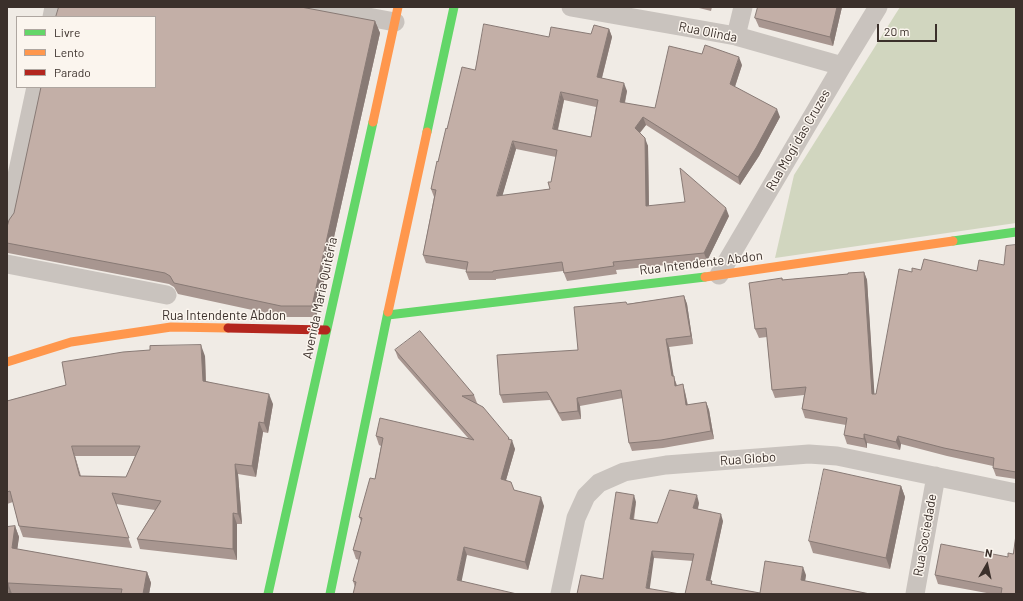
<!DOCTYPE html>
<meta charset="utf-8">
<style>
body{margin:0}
#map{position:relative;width:1023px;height:601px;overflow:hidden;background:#f0ebe5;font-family:Barlow,sans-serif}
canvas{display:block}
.frame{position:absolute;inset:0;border:8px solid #3b302b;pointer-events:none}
.legend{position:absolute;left:16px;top:16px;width:140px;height:72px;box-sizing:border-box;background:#fbf5ee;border:1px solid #aea6a0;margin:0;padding:5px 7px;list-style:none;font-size:12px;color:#3b302b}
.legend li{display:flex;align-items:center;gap:8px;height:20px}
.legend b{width:20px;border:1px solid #aea6a0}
.north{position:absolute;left:967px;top:545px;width:40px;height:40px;-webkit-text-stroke:3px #fbf5ee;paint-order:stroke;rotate:9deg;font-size:11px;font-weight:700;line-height:16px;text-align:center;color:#3b302b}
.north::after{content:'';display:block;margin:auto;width:14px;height:18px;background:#3b302b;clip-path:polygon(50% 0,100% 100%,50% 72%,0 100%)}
.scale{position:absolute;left:877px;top:24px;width:60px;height:18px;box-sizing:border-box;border:2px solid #3b302b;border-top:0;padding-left:5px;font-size:12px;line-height:14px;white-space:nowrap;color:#3b302b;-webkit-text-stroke:3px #fbf5ee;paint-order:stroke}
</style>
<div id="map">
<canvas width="1023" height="601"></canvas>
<div class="frame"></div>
<ul class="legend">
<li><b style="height:5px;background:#63d668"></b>Livre</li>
<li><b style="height:5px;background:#ff974d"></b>Lento</li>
<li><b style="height:5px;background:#b3261e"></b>Parado</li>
</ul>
<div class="north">N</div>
<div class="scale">20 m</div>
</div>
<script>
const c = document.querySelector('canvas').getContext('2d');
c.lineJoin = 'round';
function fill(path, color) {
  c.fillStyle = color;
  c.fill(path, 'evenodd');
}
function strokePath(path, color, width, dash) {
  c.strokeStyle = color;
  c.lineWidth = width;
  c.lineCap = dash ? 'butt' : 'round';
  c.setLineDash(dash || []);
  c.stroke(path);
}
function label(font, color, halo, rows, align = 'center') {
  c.font = font + ' Barlow,sans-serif';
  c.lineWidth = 3;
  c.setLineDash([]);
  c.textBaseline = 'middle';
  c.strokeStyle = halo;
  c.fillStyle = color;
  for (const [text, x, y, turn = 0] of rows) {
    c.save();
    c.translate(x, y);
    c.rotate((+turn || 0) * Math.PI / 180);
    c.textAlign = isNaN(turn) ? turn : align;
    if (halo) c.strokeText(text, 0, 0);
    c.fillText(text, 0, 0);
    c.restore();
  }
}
const green = new Path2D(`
 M900,7H1016V223L775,258L794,175Z`);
const street = new Path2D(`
 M314,7L395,22
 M571,7L736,36L842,66
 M52,17L54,7
 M736,36L743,7
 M7,222L36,87
 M7,264L167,295
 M719,275L842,66L878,7
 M560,594L576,518L586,496L599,483L624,472L666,465L809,454L837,456L1016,493
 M915,594L936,476`);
const fast = new Path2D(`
 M427,132L454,7
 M953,241L1016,232
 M388,315L705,277
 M268,594L373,122
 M330,594L388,312`);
const slow = new Path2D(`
 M373,122L398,7
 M705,277L953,241
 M388,312L427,132
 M7,362L71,342L171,327L228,328`);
const jam = new Path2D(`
 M228,328L326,330`);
const wall = new Path2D(`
 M695,7H712L711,11Z
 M758,7H842L833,46L759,27L755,18Z
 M375,21L380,33L316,317H285L178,294L174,287L169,284L8,253L7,252V227Z
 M609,29L612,37L602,78L627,91L625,103L655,108L742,65L735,87L780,117L759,156L740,185L646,125L640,133L648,146L649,206L729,216L707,261L616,270L617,274L567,281L563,271L496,279V280H469L466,272L467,270L426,263L423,255L434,197L431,189L447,129L475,70L549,37L591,34ZM564,100L596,107L591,137L558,130ZM516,149L556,157L550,189L502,196Z
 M1016,245V479L996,476L993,468V466L947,456L901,444L900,450L867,443V448L847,444L844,435L846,425L805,418L802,409L804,395L775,398L772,390L767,337L759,338L755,329L782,278L783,280L848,274L864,272L867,280L874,394H876L912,272L921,270L977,271L1004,265Z
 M684,296L687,304L693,344L669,347L673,376L677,385L685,392L688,405L706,402L709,410L714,439L663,448L632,451L629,443L623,398L580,406L581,419L562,421L550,400L503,403L500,395L578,350L627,304Z
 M395,350L474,395L477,403L510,440L515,449L506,480L514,490L544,506L528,570L467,555L355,587L353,581L359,560L356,559L353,550L361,521L359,517L375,479L381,446L379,445L376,436L468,438L398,358Z
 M205,356L206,381L273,404L268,433L263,432L256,477L238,474L242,524H237V560L140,549L137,539L155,510L116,504L132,548L23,537L19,526L13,502L7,504V401L66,385ZM75,456H135L126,477L81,476Z
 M901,486L905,497L890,569L813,553L809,541Z
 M636,502L634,520L657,523L699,503L698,509L723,521L710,580L713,585L760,593L806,575L805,581L870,594H685L693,561L654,558L603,579Z
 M15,526L19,537L17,549L147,572L151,583L149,594H7V527Z
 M1008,557L1016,594H992L938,584L935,575Z`);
const shadedWall = new Path2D(`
 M837,7H842L833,46L830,37Z
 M375,21L380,33L316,317L312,306Z
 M609,29L612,37L600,85L597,77Z
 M739,57L742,65L733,92L730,84Z
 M624,83L627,91L623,110L620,102Z
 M561,92L564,100L556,137L553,129Z
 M777,109L780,117L759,156L740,185L738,177Z
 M643,117L646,125L637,136L635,128Z
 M645,138L648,146L649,214L646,206Z
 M513,141L516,149L500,204L497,196Z
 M726,208L729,216L707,261L704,253Z
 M864,272L867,280L875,402L872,394Z
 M684,296L687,304L693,344L691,336Z
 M666,339L669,347L675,384L672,376Z
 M201,345L205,356L206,391L203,381Z
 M674,376L676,384L678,394L675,386Z
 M683,384L685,392L689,413L686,405Z
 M269,394L273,404L268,433L264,423Z
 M577,398L580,406L581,419L578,411Z
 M706,402L709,410L714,439L711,431Z
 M259,422L263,432L256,477L252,466Z
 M864,434L867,443V448L864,439Z
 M898,436L901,444L900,450L896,442Z
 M509,438L511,443L512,440L515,449L504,487L501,479Z
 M72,446L75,456L83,486L80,476Z
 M235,464L238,474L242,524L238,514Z
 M901,486L905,497L890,569L886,558Z
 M634,495L636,502L632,526L630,519Z
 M697,495L699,503L696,515L693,508Z
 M541,497L544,506L528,570L525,562Z
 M233,513L237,524V560L233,549Z
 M721,514L723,521L709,587L706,580Z
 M15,526L19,537L16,559L12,548Z
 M464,547L467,555L460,589L457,580Z
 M652,551L654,558L649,594L646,588Z
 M803,567L806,575L804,587L801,580Z
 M147,572L151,583L149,594H143Z
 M8,583L12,594H10L9,592Z`);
const building = new Path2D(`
 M59,7H301L375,21L312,306H281L174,283L170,276L165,273L7,243V227L9,220L14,213L41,87H155V17H56Z
 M758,7H837L830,37L755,18Z
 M484,24L549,37L551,27L591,34L594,25L609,29L597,77L624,83L620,102L655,108L669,46L702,54L705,45L739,57L730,84L777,109L756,148L738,177L643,117L635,128L645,138L646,206L685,202L680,168L726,208L704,253L613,262L614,266L564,273L562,262L493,271V272H466L468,262L423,255L436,190L431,189L437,161L438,162L446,128L447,129L462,67L475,70ZM561,92L598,100L591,137L553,129ZM513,141L557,150L551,182H548L550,189L497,196Z
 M1016,245V472L993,468L994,458L944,448L898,436L896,442L864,434V439L844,435L847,418L802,409L806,387L772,390L766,328L755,329L749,283L782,278V280L848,274V273L864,272L872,394H876L899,269L912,272V268L921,270L924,259L977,271L979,260L1004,265L1006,246Z
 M684,296L691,336L666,339L672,376H674L675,386L683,384L686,405L706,402L711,431L661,440L629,443L621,390L577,398L578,411L559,413L547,392L500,395L497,355L578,350L574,307L626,302L627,304Z
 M420,331L474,395L462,396L483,407L509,438L508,439L512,440L501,479L511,482L514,490L541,497L525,562L464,547L457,580L517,594H353L356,582L353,581L361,552L353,550L362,518L359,517L370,478L375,479L383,438L376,436L380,418L474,440L395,350Z
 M201,345L203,381L269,394L264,423L259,422L252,466L235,464L238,514L233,513V549L137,539L161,501L112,493L129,538L19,526L10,491L7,492V401L66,385L62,362L123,352L150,350V346ZM72,446H140L126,477L80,476Z
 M824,469L901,486L886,558L809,541Z
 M670,490L697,495L693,508L721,514L706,580L712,581L711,584L760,593L765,561L803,567L801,580L870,594H685L694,554L652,551L646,588L680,594H577L581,575L603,579L616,492L634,495L630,519L657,523Z
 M15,526L12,548L147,572L143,594H121L122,589L8,583L9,592H7V527Z
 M1016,535V594H1001L1002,588L935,575L941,544L1008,557V553L1013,554Z`);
const streetNames = [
 ["Rua Olinda",708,32,11],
 ["Rua Mogi das Cruzes",798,140,-60],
 ["Rua Intendente Abdon",701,263,-7],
 ["Avenida Maria Quitéria",320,298,-78],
 ["Rua Intendente Abdon",224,316],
 ["Rua Globo",748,459,-4],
 ["Rua Sociedade",925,535,-80]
];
fill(green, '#d1d6bf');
strokePath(street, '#c9c3be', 19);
strokePath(fast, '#63d668', 9);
strokePath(slow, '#ff974d', 9);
strokePath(jam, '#b3261e', 9);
fill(wall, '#a89690');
fill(shadedWall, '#887a75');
fill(building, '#c3afa7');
strokePath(building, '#887a75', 1);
label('13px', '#3b302b', '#fbf5ee', streetNames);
</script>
